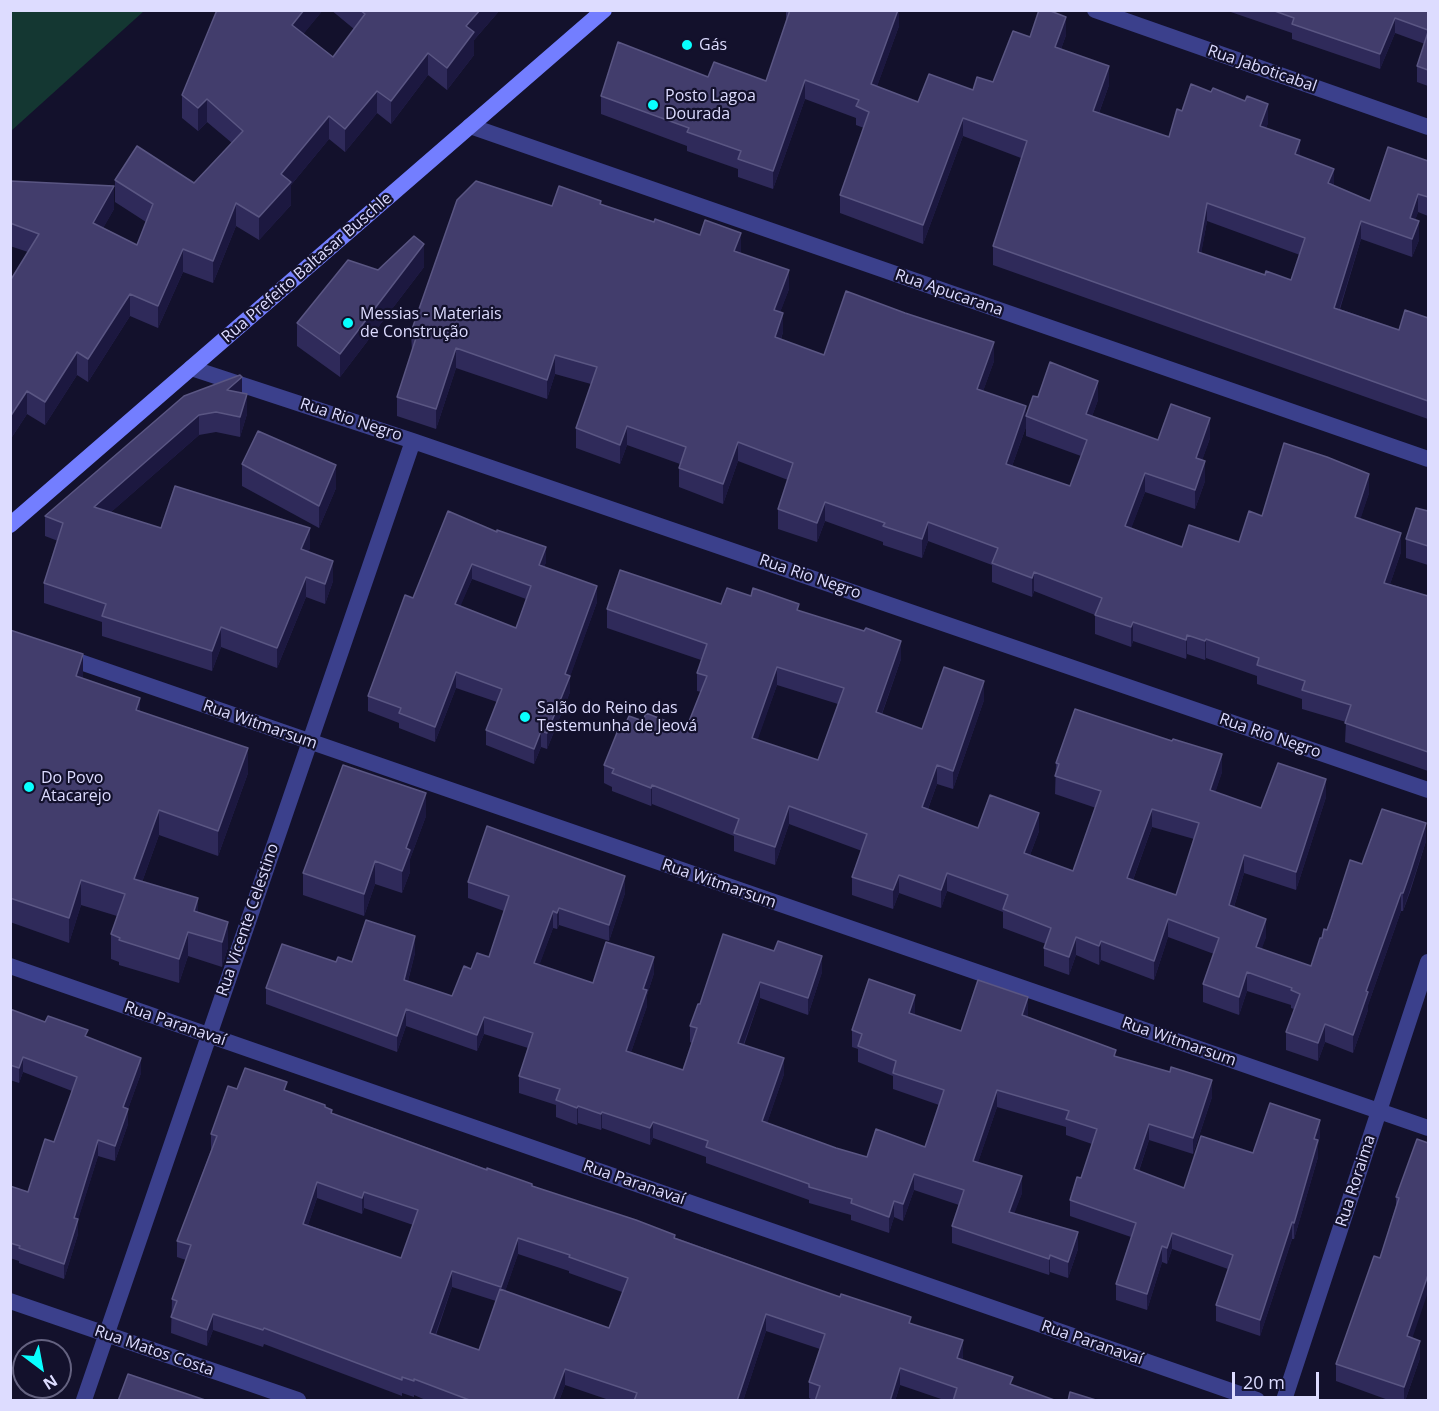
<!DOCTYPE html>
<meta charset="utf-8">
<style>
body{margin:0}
#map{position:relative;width:1439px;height:1411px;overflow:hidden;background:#13112c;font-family:"Open Sans",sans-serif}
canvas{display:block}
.frame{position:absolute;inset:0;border:12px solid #dddcff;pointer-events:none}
.north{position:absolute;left:12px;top:1339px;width:60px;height:60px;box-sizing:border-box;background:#13112c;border:2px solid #646280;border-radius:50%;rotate:148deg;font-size:16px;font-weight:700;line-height:24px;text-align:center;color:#dddcff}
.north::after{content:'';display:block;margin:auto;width:21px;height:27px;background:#08ffff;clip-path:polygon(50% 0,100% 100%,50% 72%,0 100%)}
.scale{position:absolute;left:1232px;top:1372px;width:87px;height:27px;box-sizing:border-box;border:3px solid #dddcff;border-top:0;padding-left:8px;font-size:18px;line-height:21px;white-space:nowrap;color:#dddcff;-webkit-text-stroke:4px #13112c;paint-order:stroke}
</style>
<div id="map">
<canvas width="1439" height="1411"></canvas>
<div class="frame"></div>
<div class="north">N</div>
<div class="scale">20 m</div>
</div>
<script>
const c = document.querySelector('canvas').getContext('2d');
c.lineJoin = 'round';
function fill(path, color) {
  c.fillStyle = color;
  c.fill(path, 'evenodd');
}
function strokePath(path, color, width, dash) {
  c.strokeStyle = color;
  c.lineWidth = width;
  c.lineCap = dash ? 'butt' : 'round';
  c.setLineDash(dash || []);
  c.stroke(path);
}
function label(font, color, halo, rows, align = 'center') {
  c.font = font + ' "Open Sans",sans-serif';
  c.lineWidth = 4.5;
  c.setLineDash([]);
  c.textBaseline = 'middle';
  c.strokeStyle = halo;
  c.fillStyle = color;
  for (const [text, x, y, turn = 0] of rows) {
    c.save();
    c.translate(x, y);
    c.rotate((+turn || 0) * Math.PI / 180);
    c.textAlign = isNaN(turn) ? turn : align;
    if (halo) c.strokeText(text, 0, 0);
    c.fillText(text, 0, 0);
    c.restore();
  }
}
const green = new Path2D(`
 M11,10H144V11L11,131Z`);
const minor = new Path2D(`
 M1095,10L1428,127
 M470,126L1428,459
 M191,368L413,441L1428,790
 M63,656L1428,1128
 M10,966L1257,1400
 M10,1301L298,1400
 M84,1400L413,441
 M1284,1400L1428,962`);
const secondary = new Path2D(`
 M10,525L604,10`);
const wall = new Path2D(`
 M323,10L303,34L333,57L354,29L331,10H500L474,40V55L447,90L428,75L391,124L377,113L345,152L329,139L291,185V205L259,240L236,226L213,283L183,272L158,328L130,316L88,382L77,375L45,425L27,414L10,440V281L28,252L10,246V181L114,209L103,228L137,245L146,222L115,202V180L194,183L232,143L207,122L198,131L182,118V95Z
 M786,10H899V26L877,86L918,102L973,90L993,82L1030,37L1066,35L1061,49L1109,85L1099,113L1169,137L1182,111L1268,123L1266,128L1300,156L1334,186L1370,201L1428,161V216L1418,212L1415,220L1419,240L1412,257L1361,239L1340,309L1399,330L1428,318V419L993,265V246L1021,158L963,136L923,244L840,213V195L864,128L856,125V118L805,99L773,189L738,177V169L687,151V146L601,114V96L708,77L766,81L786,21ZM1207,221L1300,255L1291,280L1265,275L1201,253Z
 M1225,10H1428V86L1417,82V66L1425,44L1395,33L1380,69L1292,39V33Z
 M601,204L740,253L789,289L780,312L783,332L781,339L824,355L994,361L983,391L1026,415L1038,397L1098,400L1092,416L1158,440L1210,438L1202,460L1205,481L1195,509L1145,492L1131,528L1182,547L1239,542L1262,516L1369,493L1360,519L1401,552L1390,584L1428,596V771L1345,742L1346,722L1302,709V699L1257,684V676L1206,658L1205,660L1187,654L1186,659L1133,641L1131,647L1095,634V615L1034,591L1032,597L992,582V565L928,541L922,558L883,545V542L825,521L817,542L778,529V509L788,480L738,461L723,504L679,487V468L680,464L627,445L620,464L576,448V428L591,384L555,374L547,399L456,368L436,429L397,416V397L412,352L411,332L552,206ZM1026,427V436L1081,456L1070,486L1012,466Z
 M424,267L340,377L297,346V323L378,270Z
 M242,393L247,414L240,437L216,432L199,435L111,512L161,528L310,548L308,552L333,581L325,604L306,597L277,668L221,647L212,671L102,636V622L44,603V583L58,541L45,536V516L184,396Z
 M242,464L336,488L319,528L242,486Z
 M448,511L546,562L544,567L597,602L570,676V692L547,749L541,747L534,764L486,745V730L497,702L456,688L435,742L399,728V723L368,711V696L413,598ZM472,579L526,599L516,628L460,606Z
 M1428,511V565L1406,558V539Z
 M751,596L799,611L901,659L882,714L922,729L984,700L953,789L937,784L928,809L978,828L1039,831L1030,855L1073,871L1096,808L1055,794L1056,763L1222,772L1215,792L1261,808L1326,797L1296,890L1244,873L1234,907L1266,937L1261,949L1311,966L1322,938L1362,864L1426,841L1410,892L1403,911H1401L1368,1005V1010L1353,1053L1325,1042L1318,1061L1286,1050V1032L1294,1009L1291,1008V1005L1247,991L1239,1015L1203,1002V984L1214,954L1168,937L1154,980L1101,960L1099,965L1076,955L1069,975L1044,966V948L1046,944L1003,928V912L947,891L941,908L899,893L893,909L852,895V877L862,851L789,824L775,865L734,851V836L652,804L651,806L612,791V787L604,783V765L624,727L643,721L686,729L701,692L697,691V673L701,660L607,628V609L721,604ZM777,685L838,704L818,760L757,740ZM1152,827L1194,839L1176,895L1133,880Z
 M10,630L83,679L248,773L218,856L159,835L142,882L198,912L228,947L222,967L188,956L179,983L119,965V962L111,959V934L117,916L81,905L69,943L10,922Z
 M426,816L410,859V872L402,893L375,884L364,916L303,895V873Z
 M468,882L625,893L609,941L559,925L557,929L553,928L539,965L593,983L654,973L647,995V1006L631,1052L683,1070L692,1043L690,1042V1026L700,1004L723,934L822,972L808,1015L760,998L744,1045L784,1074L767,1123L836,1148L867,1157L925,1147L939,1105L893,1089V1076L858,1062V1049L852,1047V1030L915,1012L914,1015L961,1031L1028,1013L1027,1017L1116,1057L1212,1097L1193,1154L1149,1140L1139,1171L1184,1188L1253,1153L1320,1136L1318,1144V1157L1294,1239H1292L1260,1336L1216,1321V1305L1228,1269L1172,1249L1167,1264L1162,1262L1147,1310L1116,1300V1284L1131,1237L1070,1216V1200L1081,1178L1092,1144L1066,1135V1127L997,1107L978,1162L1022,1193L1014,1213L1078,1249L1068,1278L1050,1272L1049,1275L952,1243V1226L959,1205L914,1190L903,1221L894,1217L889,1233L851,1220V1215L809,1203V1200L706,1163V1157L653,1138L650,1145L602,1128L601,1130L578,1123L577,1125L556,1117V1105L519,1093V1076L528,1048L484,1034L477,1051L406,1026L397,1052L266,1004V988L336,962H352L415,953L408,981L452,996L471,969L489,957L504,911L468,898Z
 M10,1009L88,1037L141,1073L128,1109V1124L115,1161L98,1156L78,1219V1234L64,1279L19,1263V1261L10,1258V1186L28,1192L54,1142L72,1091L23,1072L19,1083L10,1080Z
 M237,1089L287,1091L325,1107L332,1113L911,1323L963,1356L962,1360L1013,1385L1057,1401H947L900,1385L895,1401H815L809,1398V1382L820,1349L766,1331L743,1401H612L565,1385L559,1401H428L414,1395V1397L402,1393V1396L264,1344L263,1347L213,1330L207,1346L171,1333L172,1299L186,1260L177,1257V1241L211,1150V1134ZM317,1198L362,1214L364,1208L413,1225L401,1258L308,1225ZM518,1254L569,1271V1273L622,1292L609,1328L505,1291ZM452,1287L496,1301L479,1350L436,1335Z
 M1417,1139L1412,1338L1420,1358L1405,1401H1391L1336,1381V1364L1380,1258L1396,1206V1197Z`);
const shadedWall = new Path2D(`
 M304,10H323L292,48V25Z
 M480,10H500L474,40V55L447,90V68L466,26Z
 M898,10H899V26L871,103V84Z
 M1066,17V35L1055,66V47Z
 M1395,18V33L1380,69V54Z
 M428,53V75L391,124V101Z
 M1109,66V85L1093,129V111Z
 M805,80V99L773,189V171Z
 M377,91V113L345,152V129Z
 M207,99V122L198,131V108Z
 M1268,104V123L1260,145V126Z
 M329,116V139L291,185V205L259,240V217L281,174Z
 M963,118V136L923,244V225Z
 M1300,140V159L1295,154Z
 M1334,169V188L1328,183Z
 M114,186V209L93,246V223Z
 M1418,194V212L1410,236V218Z
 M236,203V226L213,283V261Z
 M1207,203V221L1198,271V252Z
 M1361,221V239L1334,326V308Z
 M1419,221V240L1412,257V239Z
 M741,233V252L734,270V251Z
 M424,244V267L340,377V354Z
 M183,249V272L158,328V306Z
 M789,270V289L774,329V310Z
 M130,294V316L88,382V359Z
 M783,313V332L775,356V337Z
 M994,342V361L977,408V389Z
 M456,348V368L436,429V409Z
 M77,352V375L45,425V402Z
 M555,355V374L547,399V380Z
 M242,377V397L227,390Z
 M1098,381V400L1086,433V414Z
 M27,391V414L10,440V417Z
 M247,394V414L240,437V417Z
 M1026,406V427L1006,483V464Z
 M199,415V435L94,527V507Z
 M1210,418V438L1196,478V458Z
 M627,426V445L620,464V445Z
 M738,442V461L723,504V484Z
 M1205,461V481L1195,509V490Z
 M336,465V488L319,528V506Z
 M1145,473V492L1125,545V526Z
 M1369,474V493L1355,536V517Z
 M825,502V521L817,542V523Z
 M928,522V541L922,558V539Z
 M310,528V548L301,569V549Z
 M1401,533V552L1384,602V583Z
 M546,547V562L539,580V565Z
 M333,561V581L325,604V584Z
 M472,564V579L455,619V604Z
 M1034,572V591L1032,597V578Z
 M306,577V597L277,668V648Z
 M597,586V602L570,677V692L547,749V733L565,674Z
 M1133,622V641L1131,647V627Z
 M221,627V647L212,671V651Z
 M1187,635V654L1186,659V640Z
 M1206,639V658L1205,660V641Z
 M901,641V659L876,730V712Z
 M83,654V679L76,676Z
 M777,667V685L752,756V738Z
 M456,672V688L435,742V727Z
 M984,681V700L953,789V771Z
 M140,698V723L136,710Z
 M541,731V747L534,764V749Z
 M248,748V773L218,856V831Z
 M1222,754V772L1210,809V790Z
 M937,765V784L922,825V807Z
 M1326,779V797L1296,890V872Z
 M652,785V804L651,806V788Z
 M426,793V816L410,859V872L402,893V871L406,848Z
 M789,806V824L775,865V847Z
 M1152,809V827L1127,896V878Z
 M159,810V835L134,904V879Z
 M1039,813V831L1024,871V853Z
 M1426,823V841L1403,911V893Z
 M1244,855V873L1229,923V905Z
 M375,861V884L364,916V894Z
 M947,873V891L941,908V890Z
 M899,875V893L893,909V890Z
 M625,876V893L609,941V925Z
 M81,880V905L69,943V918Z
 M1401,893V911L1368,1005V1010L1353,1053V1035L1366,991Z
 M198,898V923L194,935V911Z
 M559,908V925L557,929V913Z
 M553,911V928L534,980V963Z
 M1168,919V937L1154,980V961Z
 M1266,919V937L1256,966V947Z
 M228,922V947L222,967V942Z
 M188,932V956L179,983V959Z
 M415,936V953L404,996V980Z
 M1076,937V955L1069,975V957Z
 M1101,941V960L1099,965V946Z
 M822,956V972L808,1015V998Z
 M654,957V973L647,995V1006L626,1067V1051L643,989Z
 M1247,972V991L1239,1015V997Z
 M760,982V998L738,1059V1043Z
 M915,995V1012L909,1030V1013Z
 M1028,997V1013L1022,1032V1015Z
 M406,1009V1026L397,1052V1036Z
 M484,1017V1034L477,1051V1035Z
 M1325,1024V1042L1318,1061V1043Z
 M23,1057V1072L19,1083V1068Z
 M141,1058V1073L123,1123V1107Z
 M784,1058V1074L762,1138V1121Z
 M1212,1080V1097L1193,1154V1138Z
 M997,1090V1107L973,1177V1161Z
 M578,1106V1123L577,1125V1108Z
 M128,1109V1124L115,1161V1146Z
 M602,1112V1128L601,1130V1114Z
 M1320,1120V1136L1318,1144V1157L1294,1239V1223L1314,1139Z
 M653,1122V1138L650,1145V1128Z
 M1149,1124V1140L1134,1185V1169Z
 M98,1140V1156L74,1233V1218Z
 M914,1174V1190L903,1221V1204Z
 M1022,1176V1193L1009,1228V1212Z
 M317,1182V1198L303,1240V1224Z
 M364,1192V1208L362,1214V1198Z
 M894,1201V1217L889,1233V1217Z
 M78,1219V1234L64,1279V1264Z
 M1292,1222V1239L1260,1336V1320Z
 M1078,1232V1249L1068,1278V1262Z
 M1172,1233V1249L1167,1264V1248Z
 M518,1238V1254L501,1303V1287Z
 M1162,1246V1262L1147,1310V1294Z
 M1050,1255V1272L1049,1275V1259Z
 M452,1271V1287L430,1349V1333Z
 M1428,1275V1292L1407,1354V1336Z
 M213,1314V1330L207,1346V1330Z
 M766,1314V1331L743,1401H737Z
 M963,1340V1356L957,1374V1358Z
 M1420,1341V1358L1405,1401H1404V1387Z
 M900,1368V1385L895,1401H890Z
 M565,1369V1385L559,1401H553Z`);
const building = new Path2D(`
 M217,10H304L292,25L333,57L365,14L360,10H480L466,26L474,32L447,68L428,53L391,101L377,91L345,129L329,116L281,174L291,182L259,217L236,203L213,261L183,249L158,306L130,294L88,359L77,352L45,402L27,391L10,417V281L39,234L10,223V181L114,186L93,223L137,245L153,204L115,180L137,146L194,183L243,131L207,99L198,108L182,95Z
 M790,10H898L871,84L918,102L929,74L973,90L977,77L993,82L1013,31L1030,37L1039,10H1048L1066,17L1055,47L1109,66L1093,111L1169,137L1177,109L1182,111L1191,84L1211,92L1213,88L1245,101L1247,96L1268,104L1260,126L1300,140L1295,154L1334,169L1328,183L1370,201L1388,147L1428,161V197L1418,194L1410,218L1419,221L1412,239L1361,221L1334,308L1399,330L1405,310L1428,318V401L993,246L1027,141L963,118L923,225L840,195L869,112L856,106L859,100L805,80L773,171L738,159L741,151L687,132L689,128L601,96L618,42L708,77L714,62L766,81ZM1207,203L1305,238L1291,280L1266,271L1265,275L1198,252Z
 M1272,10H1428V30L1395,18L1380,54L1292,24L1294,18Z
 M1428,32V70L1417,66Z
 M476,181L552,206L559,186L601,201L600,204L654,222L655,219L700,235L705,220L741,233L734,251L789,270L774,310L783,313L775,337L824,355L846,291L905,313L994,342L977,389L1026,406L1006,464L1070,486L1087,440L1026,416L1033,396L1038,397L1050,362L1098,381L1086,414L1158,440L1171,404L1210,418L1196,458L1205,461L1195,490L1145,473L1125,526L1182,547L1189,525L1239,542L1249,511L1262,516L1284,443L1327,457L1369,474L1355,517L1401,533L1384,583L1428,596V752L1345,723L1351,705L1302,690L1305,681L1257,665L1259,658L1206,639L1205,641L1187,635L1186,640L1133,622L1131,627L1095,615L1102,598L1034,572L1032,578L992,563L998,548L928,522L922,539L883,526L885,523L825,502L817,523L778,509L793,463L738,442L723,484L679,468L686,447L627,426L620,445L576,428L597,367L555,355L547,380L456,348L436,409L397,397L417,335L411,332L457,200Z
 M414,236L424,244L340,354L297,323L348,260L378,270Z
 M240,375L242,377L227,390L247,394L240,417L216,412L199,415L94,507L161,528L175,486L310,528L301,549L333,561L325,584L306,577L277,648L221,627L212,651L102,616L106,604L44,583L63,523L45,516L184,396Z
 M258,431L336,465L319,506L242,464Z
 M1416,508L1428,511V546L1406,539Z
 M448,511L497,532V530L546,547L539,565L597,586L565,674L570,676L547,733L541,731L534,749L486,730L502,689L456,672L435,727L399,713L401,708L368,696L405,595L413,598ZM472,564L531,586L516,628L455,604Z
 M620,570L721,604L727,588L751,596L753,588L799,604L797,610L864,631L866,628L901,641L876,712L922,729L944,667L984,681L953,771L937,765L922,807L978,828L990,795L1039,813L1024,853L1073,871L1101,791L1055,776L1059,764L1056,763L1075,709L1172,741L1173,739L1222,754L1210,790L1261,808L1278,763L1326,779L1296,872L1244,855L1229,905L1266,919L1256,947L1311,966L1320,938H1322L1324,929L1327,930L1331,919L1350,860L1362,864L1382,809L1426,823L1410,873L1403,893H1401L1366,991L1368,992L1353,1035L1325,1024L1318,1043L1286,1032L1300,994L1291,990L1292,988L1247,972L1239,997L1203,984L1219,938L1168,919L1154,961L1101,941L1099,946L1076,937L1069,957L1044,948L1051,928L1003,909L1008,895L947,873L941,890L899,875L893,890L852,877L867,834L789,806L775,847L734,833L739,819L652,785L651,788L612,773L614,769L604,765L620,725L624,727L629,716L643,721L646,713L686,729L707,676L697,673L707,644L607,609ZM777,667L844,688L818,760L752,738ZM1152,809L1199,823L1176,895L1127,878Z
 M10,630L83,654L76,676L140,698L136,710L248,748L218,831L159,810L134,879L198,898L194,911L228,922L222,942L188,932L179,959L119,940L120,938L111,934L125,894L81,880L69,918L10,898Z
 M343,765L426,793L406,848L410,850L402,871L375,861L364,894L303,873Z
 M487,826L625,876L609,925L559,908L557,913L553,911L534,963L593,983L606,942L654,957L643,989L647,990L626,1051L683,1070L697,1028L690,1026L698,1004H700L723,934L774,951L778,941L822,956L808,998L760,982L738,1043L784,1058L762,1121L836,1148L867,1157L876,1129L925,1147L944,1090L893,1073L896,1061L858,1046L862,1034L852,1030L869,979L915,995L909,1013L961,1031L978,980L1028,997L1022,1015L1116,1050L1114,1056L1170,1072L1171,1067L1212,1080L1193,1138L1149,1124L1134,1169L1184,1188L1201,1136L1253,1153L1270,1103L1320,1120L1314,1139L1318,1140L1294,1223L1292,1222L1260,1320L1216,1305L1233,1255L1172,1233L1167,1248L1162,1246L1147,1294L1116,1284L1136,1223L1070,1200L1077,1177L1081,1178L1097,1129L1066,1119L1069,1111L997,1090L973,1161L1022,1176L1009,1212L1078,1232L1068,1262L1050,1255L1049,1259L952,1226L964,1190L914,1174L903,1204L894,1201L889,1217L851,1203L852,1199L809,1187V1184L706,1147L708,1141L653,1122L650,1128L602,1112L601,1114L578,1106L577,1108L556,1100L560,1089L519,1076L533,1033L484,1017L477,1035L406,1009L397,1036L266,988L282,944L336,962L338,957L352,962L366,920L415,936L404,980L452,996L464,966L471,969L477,953L489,957L509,896L468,882Z
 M10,1009L45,1022L48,1016L88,1030L85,1036L141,1058L123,1107L128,1109L115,1146L98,1140L74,1218L78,1219L64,1264L19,1248L20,1246L10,1243V1186L28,1192L45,1139L54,1142L77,1077L23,1057L19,1068L10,1065Z
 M245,1068L287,1082L284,1090L325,1105V1107L332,1110L331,1113L487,1170V1168L532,1184V1186L636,1220L675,1235L674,1238L800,1283L840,1297L841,1294L911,1317L909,1323L963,1340L957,1358L1013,1377L1010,1384L1057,1401H953L957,1388L900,1368L890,1401H815L820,1386L809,1382L825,1334L766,1314L737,1401H634L637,1393L565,1369L553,1401H472L414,1379V1381L402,1377V1380L264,1328L263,1330L213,1314L207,1330L171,1317L177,1301L172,1299L191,1245L177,1241L217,1136L211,1134L228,1086L237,1089ZM317,1182L362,1198L364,1192L418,1210L401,1258L303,1224ZM518,1238L570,1255L569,1257L628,1278L609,1328L500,1289L479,1350L430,1333L452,1271L501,1287Z
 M1417,1139L1428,1143V1275L1407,1336L1420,1341L1404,1387L1336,1364L1374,1256L1380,1258L1399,1198L1396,1197Z
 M128,1374L208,1401H118Z
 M1070,1392L1099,1401H1068Z`);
const markers = [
 [687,45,6,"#08ffff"],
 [653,105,6,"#08ffff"],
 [348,323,6,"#08ffff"],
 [525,717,6,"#08ffff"],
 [29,787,6,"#08ffff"]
];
const poiNames = [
 ["Gás",699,45],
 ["Posto Lagoa",665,96],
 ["Dourada",665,114],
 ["Messias - Materiais",360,314],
 ["de Construção",360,332],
 ["Salão do Reino das",537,708],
 ["Testemunha de Jeová",537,726],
 ["Do Povo",41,778],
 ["Atacarejo",41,796]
];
const streetNames = [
 ["Rua Jaboticabal",1262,69,19],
 ["Rua Prefeito Baltasar Buschle",307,268,-41],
 ["Rua Apucarana",949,293,19],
 ["Rua Rio Negro",351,420,18],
 ["Rua Rio Negro",810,577,19],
 ["Rua Witmarsum",260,725,19],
 ["Rua Rio Negro",1270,736,19],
 ["Rua Witmarsum",719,884,19],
 ["Rua Vicente Celestino",248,920,-71],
 ["Rua Paranavaí",175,1024,19],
 ["Rua Witmarsum",1179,1042,19],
 ["Rua Roraima",1356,1181,-72],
 ["Rua Paranavaí",634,1183,19],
 ["Rua Paranavaí",1092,1343,19],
 ["Rua Matos Costa",154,1351,19]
];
fill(green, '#143732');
strokePath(minor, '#3b408c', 16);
strokePath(secondary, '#737eff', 16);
fill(wall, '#2f2a5a');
fill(shadedWall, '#1c1840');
fill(building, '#423d6c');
strokePath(building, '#5a5683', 1.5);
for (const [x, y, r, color] of markers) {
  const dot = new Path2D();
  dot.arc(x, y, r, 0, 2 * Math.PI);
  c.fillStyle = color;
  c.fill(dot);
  strokePath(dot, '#13112c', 2);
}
label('16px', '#dddcff', '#13112c', poiNames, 'left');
label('16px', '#dddcff', '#13112c', streetNames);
</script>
